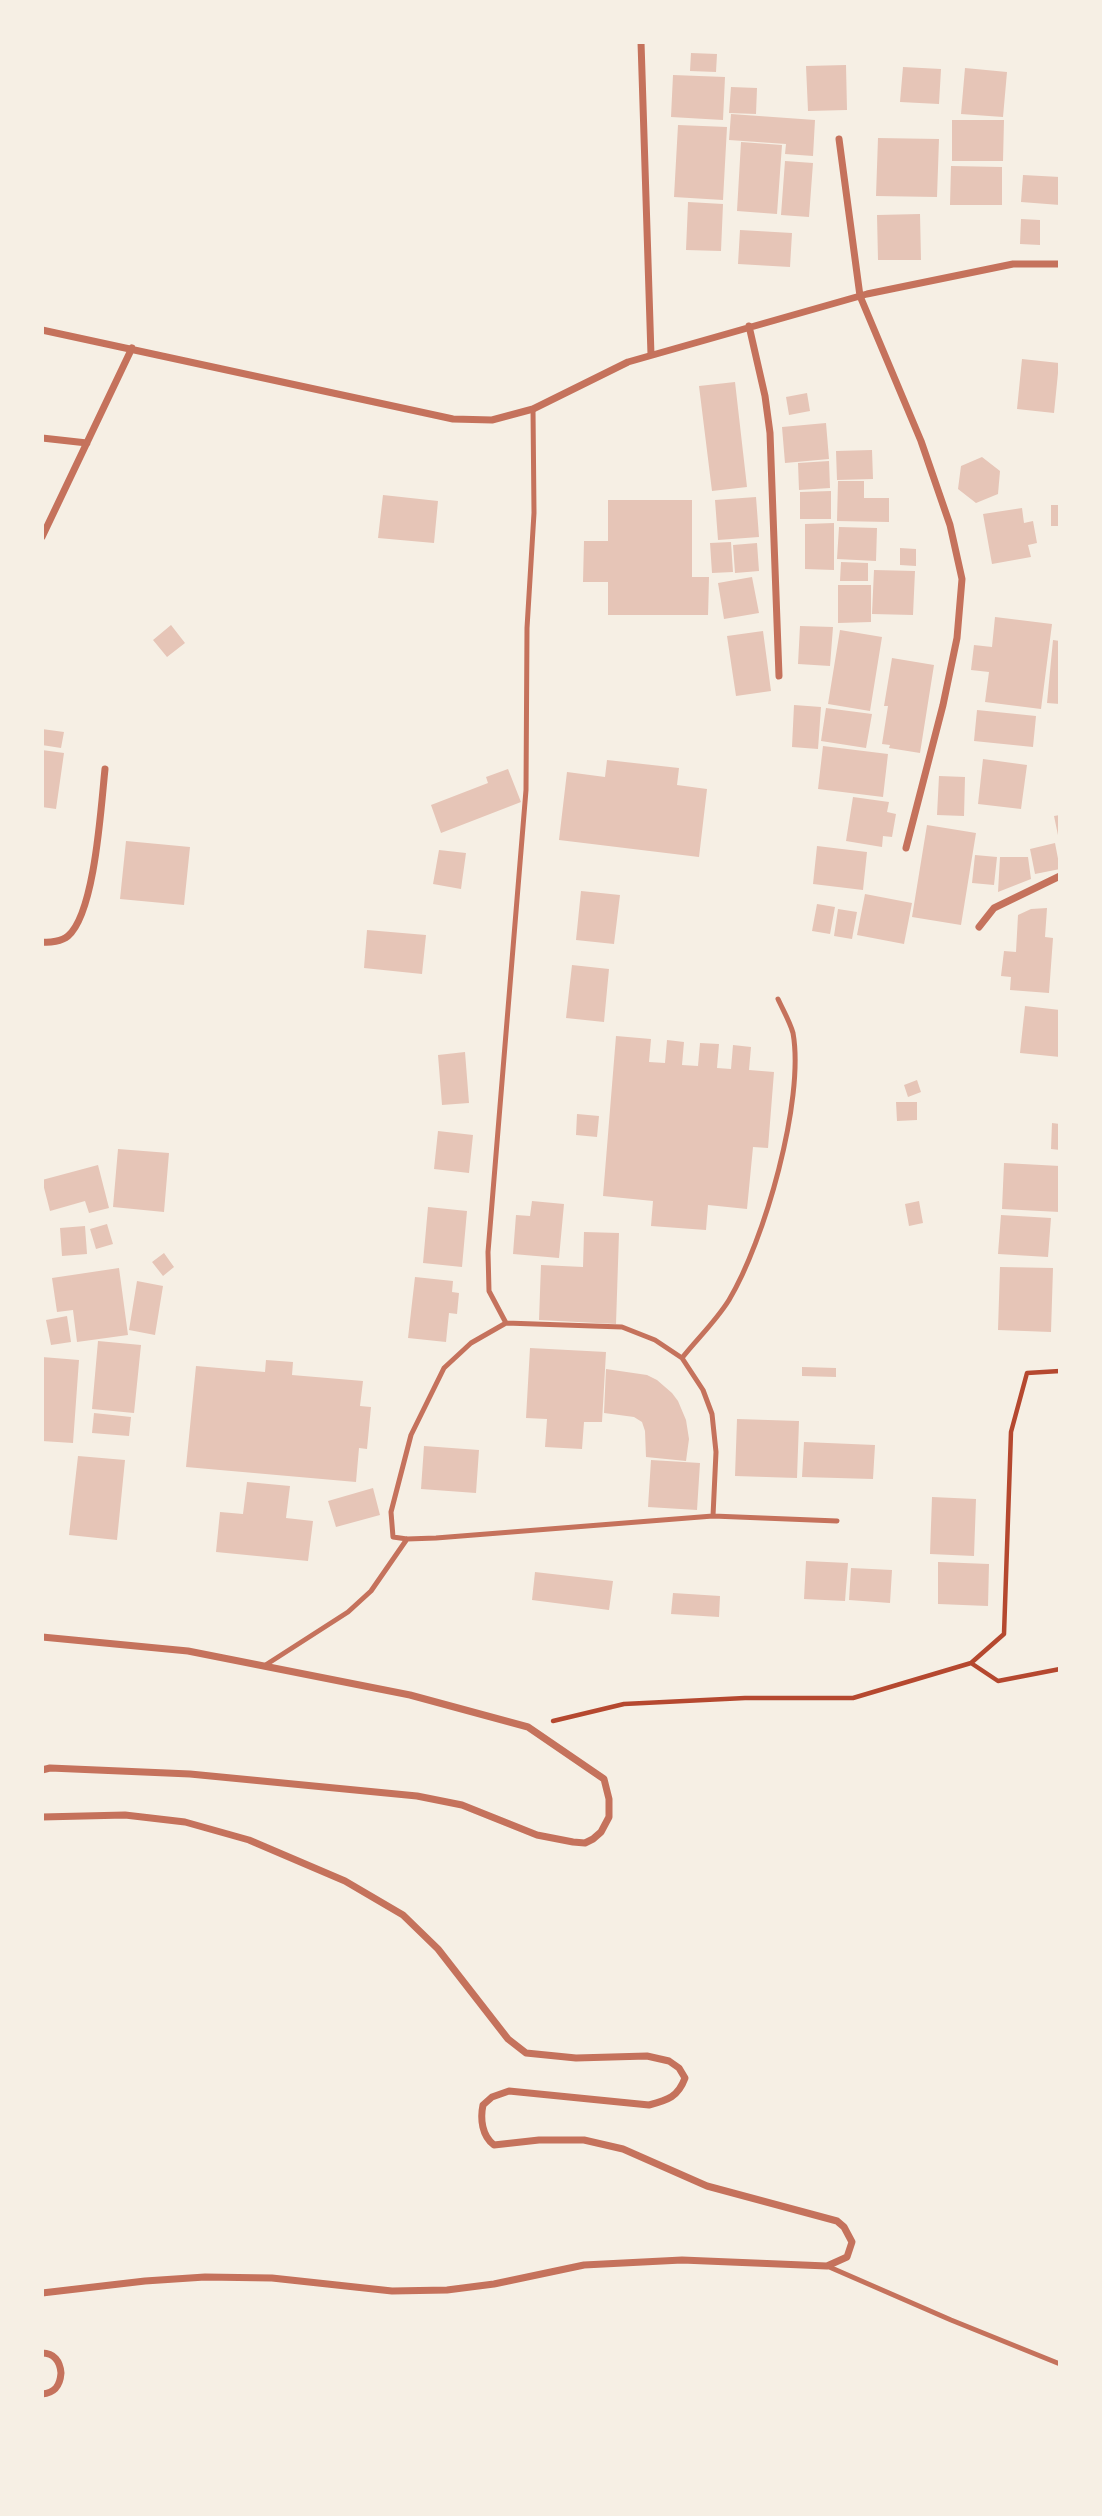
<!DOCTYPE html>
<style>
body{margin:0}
#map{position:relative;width:1102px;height:2516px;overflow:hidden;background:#f6efe4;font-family:Figtree,sans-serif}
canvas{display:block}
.frame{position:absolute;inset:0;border:44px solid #f6efe4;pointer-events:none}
</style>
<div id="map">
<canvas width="1102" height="2516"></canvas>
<div class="frame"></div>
</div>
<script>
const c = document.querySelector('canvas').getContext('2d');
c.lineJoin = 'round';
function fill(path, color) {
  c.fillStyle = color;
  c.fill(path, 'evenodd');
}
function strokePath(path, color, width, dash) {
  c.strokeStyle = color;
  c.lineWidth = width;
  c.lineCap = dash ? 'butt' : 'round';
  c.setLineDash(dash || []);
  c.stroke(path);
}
const building = new Path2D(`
 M691,53L717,54L716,72L690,71Z
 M846,65L847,110L808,111L806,66Z
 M903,67L941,69L939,104L900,102Z
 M965,68L1007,72L1003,117L961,114Z
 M673,75L725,77L723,120L671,117Z
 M731,87L757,88L756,114L729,113Z
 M731,114L815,120L813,156L785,154L786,144L729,140Z
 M952,120H1004L1003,161H952Z
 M678,125L727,127L723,200L674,197Z
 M878,138L939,139L937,197L876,196Z
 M741,142L782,145L777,214L737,211Z
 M785,161L813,163L809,217L781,215Z
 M951,166L1002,167V205H950Z
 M1023,175L1060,177V205L1021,202Z
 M688,202L723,204L721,251L686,250Z
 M920,214L921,260H878L877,215Z
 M1021,219L1040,220V245L1020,244Z
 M740,230L792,233L790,267L738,264Z
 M1022,359L1059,363L1054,413L1017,409Z
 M735,382L747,487L712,491L699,386Z
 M807,393L810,411L789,415L786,397Z
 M826,423L829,459L785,463L782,427Z
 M872,450L873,479L837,480L836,451Z
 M982,457L1000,471L998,494L976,503L958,489L961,466Z
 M829,461L830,488L799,490L798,463Z
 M838,481H864V498H889V522L837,521Z
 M831,491V519H800V492Z
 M383,495L438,501L434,543L378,538Z
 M756,497L759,537L718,540L715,500Z
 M608,500H692V577H709L708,615H608V582H583L584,541H608Z
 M1051,505H1060V526H1051Z
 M1022,508L1024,523L1033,521L1037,543L1028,545L1031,557L992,564L983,514Z
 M834,523V570L805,569V524Z
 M839,527L877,528L876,561L837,559Z
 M731,542L733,572L712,573L710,543Z
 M757,543L759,571L735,573L733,545Z
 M900,548L916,549V566L900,565Z
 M841,562L868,563V581H840Z
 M874,570L915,571L913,615L872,614Z
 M752,577L759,613L724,619L718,583Z
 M838,585H871V622L838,623Z
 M995,617L1052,624L1041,709L985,702L989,672L971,670L974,645L992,647Z
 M171,625L185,643L167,657L153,640Z
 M800,626L833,627L830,666L798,664Z
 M840,630L882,637L870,711L828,704Z
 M763,631L771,691L736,696L727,636Z
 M1053,640L1060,641V704L1047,703Z
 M892,658L934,665L920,753L889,748L890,745L882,744L888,706H884Z
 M794,705L821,707L818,749L792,747Z
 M826,708L872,714L866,748L821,741Z
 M977,710L1036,716L1033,747L974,741Z
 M42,729L64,732L61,748L42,745Z
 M823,746L888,754L883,797L818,789Z
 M42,750L64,753L56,809L42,807Z
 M983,759L1027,765L1021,809L978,804Z
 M607,760L679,768L677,785L707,789L699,857L559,840L567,772L605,777Z
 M508,769L521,802L441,833L431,805L488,783L486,777Z
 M939,776L965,777L964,816L937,815Z
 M853,797L889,802L887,812L896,814L892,837L883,836L882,847L846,841Z
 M1060,815V840H1059L1054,816Z
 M927,825L976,833L961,925L912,917Z
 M126,841L190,847L184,905L120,899Z
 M1055,843L1060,869L1035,874L1030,849Z
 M817,846L867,852L863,890L813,884Z
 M439,850L466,853L461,889L433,884Z
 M975,855L997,857L994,885L972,883Z
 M1000,857H1028L1031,879L998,892Z
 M581,891L620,895L614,944L576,940Z
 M865,894L912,903L904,944L857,935Z
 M817,904L835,907L830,934L812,931Z
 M1047,908L1045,937L1053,938L1049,993L1010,990L1011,977L1001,976L1004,951L1016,952L1018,915L1031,909Z
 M838,909L857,912L852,939L834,936Z
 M367,930L426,935L422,974L364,968Z
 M572,965L609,969L604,1022L566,1018Z
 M1025,1006L1060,1010V1057L1020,1053Z
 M616,1036L651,1039L649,1062L665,1063L667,1040L684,1042L682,1065L698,1066L700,1043L719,1044L717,1068L731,1069L733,1045L751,1047L749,1070L774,1072L768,1148L753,1147L747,1209L708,1205L706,1230L651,1226L653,1201L603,1196Z
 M465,1052L469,1103L442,1105L438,1055Z
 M917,1080L921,1092L908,1097L904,1085Z
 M896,1102H917V1120L897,1121Z
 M577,1114L599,1116L597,1137L576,1135Z
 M1052,1123L1060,1124V1150L1051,1149Z
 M438,1131L473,1135L469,1173L434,1169Z
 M118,1149L169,1153L164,1212L113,1207Z
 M1004,1163L1060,1166V1212L1002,1209Z
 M98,1165L109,1208L89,1213L85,1201L50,1211L42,1180Z
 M532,1201L564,1204L559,1258L513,1254L516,1215L530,1216Z
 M919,1201L923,1223L909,1226L905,1204Z
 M428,1207L467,1211L462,1267L423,1263Z
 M1001,1215L1051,1218L1048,1257L998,1254Z
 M107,1224L113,1244L96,1249L90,1229Z
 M85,1226L87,1254L62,1256L60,1228Z
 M584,1232L619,1233L616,1324L539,1320L541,1265L583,1267Z
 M164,1253L174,1267L163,1276L152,1262Z
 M1000,1267L1053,1268L1051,1332L998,1330Z
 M119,1268L128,1335L77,1342L73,1310L57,1312L52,1278Z
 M415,1277L453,1281L452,1292L459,1293L457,1314L449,1313L446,1342L408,1338Z
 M137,1281L163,1286L155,1335L129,1330Z
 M67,1316L71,1342L51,1345L46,1320Z
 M98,1341L141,1345L134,1413L92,1409Z
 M530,1348L606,1352L602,1422H584L582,1449L545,1447L547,1419L526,1418Z
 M42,1357L79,1360L73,1443L42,1441Z
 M266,1360L293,1362L292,1375L363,1381L360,1406L371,1407L367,1449L359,1448L356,1482L186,1467L196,1366L265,1372Z
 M802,1367L836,1368V1377L802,1376Z
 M606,1369L647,1375L657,1380L672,1393L678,1401L686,1420L689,1439L686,1461L646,1457L645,1431L642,1422L634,1417L604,1413Z
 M94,1413L131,1417L129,1436L92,1433Z
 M737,1419L799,1421L797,1478L735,1476Z
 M804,1442L875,1445L873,1479L802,1477Z
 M424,1446L479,1450L476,1493L421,1489Z
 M78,1456L125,1460L117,1540L69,1535Z
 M651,1460L700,1463L697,1510L648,1507Z
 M247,1482L290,1486L286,1518L313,1521L308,1561L216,1552L220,1512L243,1514Z
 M373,1488L380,1515L336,1527L328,1501Z
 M932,1497L976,1499L974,1556L930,1554Z
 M806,1561L848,1563L845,1601L804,1599Z
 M938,1562L989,1564L988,1606L938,1604Z
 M851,1568L892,1570L890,1603L849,1600Z
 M535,1572L613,1581L609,1610L532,1600Z
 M673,1593L720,1596L719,1617L671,1614Z`);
const path = new Path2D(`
 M971,1663L1004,1634L1011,1432L1027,1373L1060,1371
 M553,1721L624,1704L745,1698H853L971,1663L998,1681L1060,1669`);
const service = new Path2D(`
 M533,409L534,513L527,628L526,790L488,1252L489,1291L506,1323L622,1327L655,1340L682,1358L703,1390L712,1414L716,1452L713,1516
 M506,1323L471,1343L444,1368L411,1435L391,1512L393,1537L407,1539L436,1538L713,1516L837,1521
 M682,1358C697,1339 716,1321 729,1300C764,1242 805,1100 793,1033C790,1022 783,1010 778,999
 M264,1666L348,1612L371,1591L407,1539
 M827,2266L951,2320L1060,2364`);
const minor = new Path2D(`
 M641,42L651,355
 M839,139L860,296L921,441L950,525L962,579L957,638L943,705L906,848
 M749,326L765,396L770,433L779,676
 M42,330L453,419L492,420L533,409L628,362L867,294L1013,264H1060
 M42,438L87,443
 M42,537L132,348
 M979,927L994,908L1060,876
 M42,942C50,943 62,941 68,936C95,913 101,806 105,769
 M42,1637L188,1651L410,1695L528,1727L604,1779L609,1799V1817L601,1832L593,1839L585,1843L573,1842L537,1835L462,1805L417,1796L190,1774L50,1768L42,1770
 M42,1817L125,1815L185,1822L249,1840L345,1881L403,1915L438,1949L508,2039L526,2053L576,2058L647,2056L669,2061L679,2068L685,2078C678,2097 668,2100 649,2105L509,2091L492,2097L483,2105C480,2119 482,2136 494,2145L539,2140H584L623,2149L707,2186L837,2221L844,2227L852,2242L847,2257L827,2266L682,2260L584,2265L494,2284L447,2290L392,2291L272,2278L205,2277L145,2281L42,2293
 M42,2353C54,2353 60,2361 61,2373C60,2386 55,2393 42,2394`);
fill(building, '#e6c5b7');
strokePath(path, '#b5482f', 4.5);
strokePath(service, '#c5725c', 5);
strokePath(minor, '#c5725c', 7);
</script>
